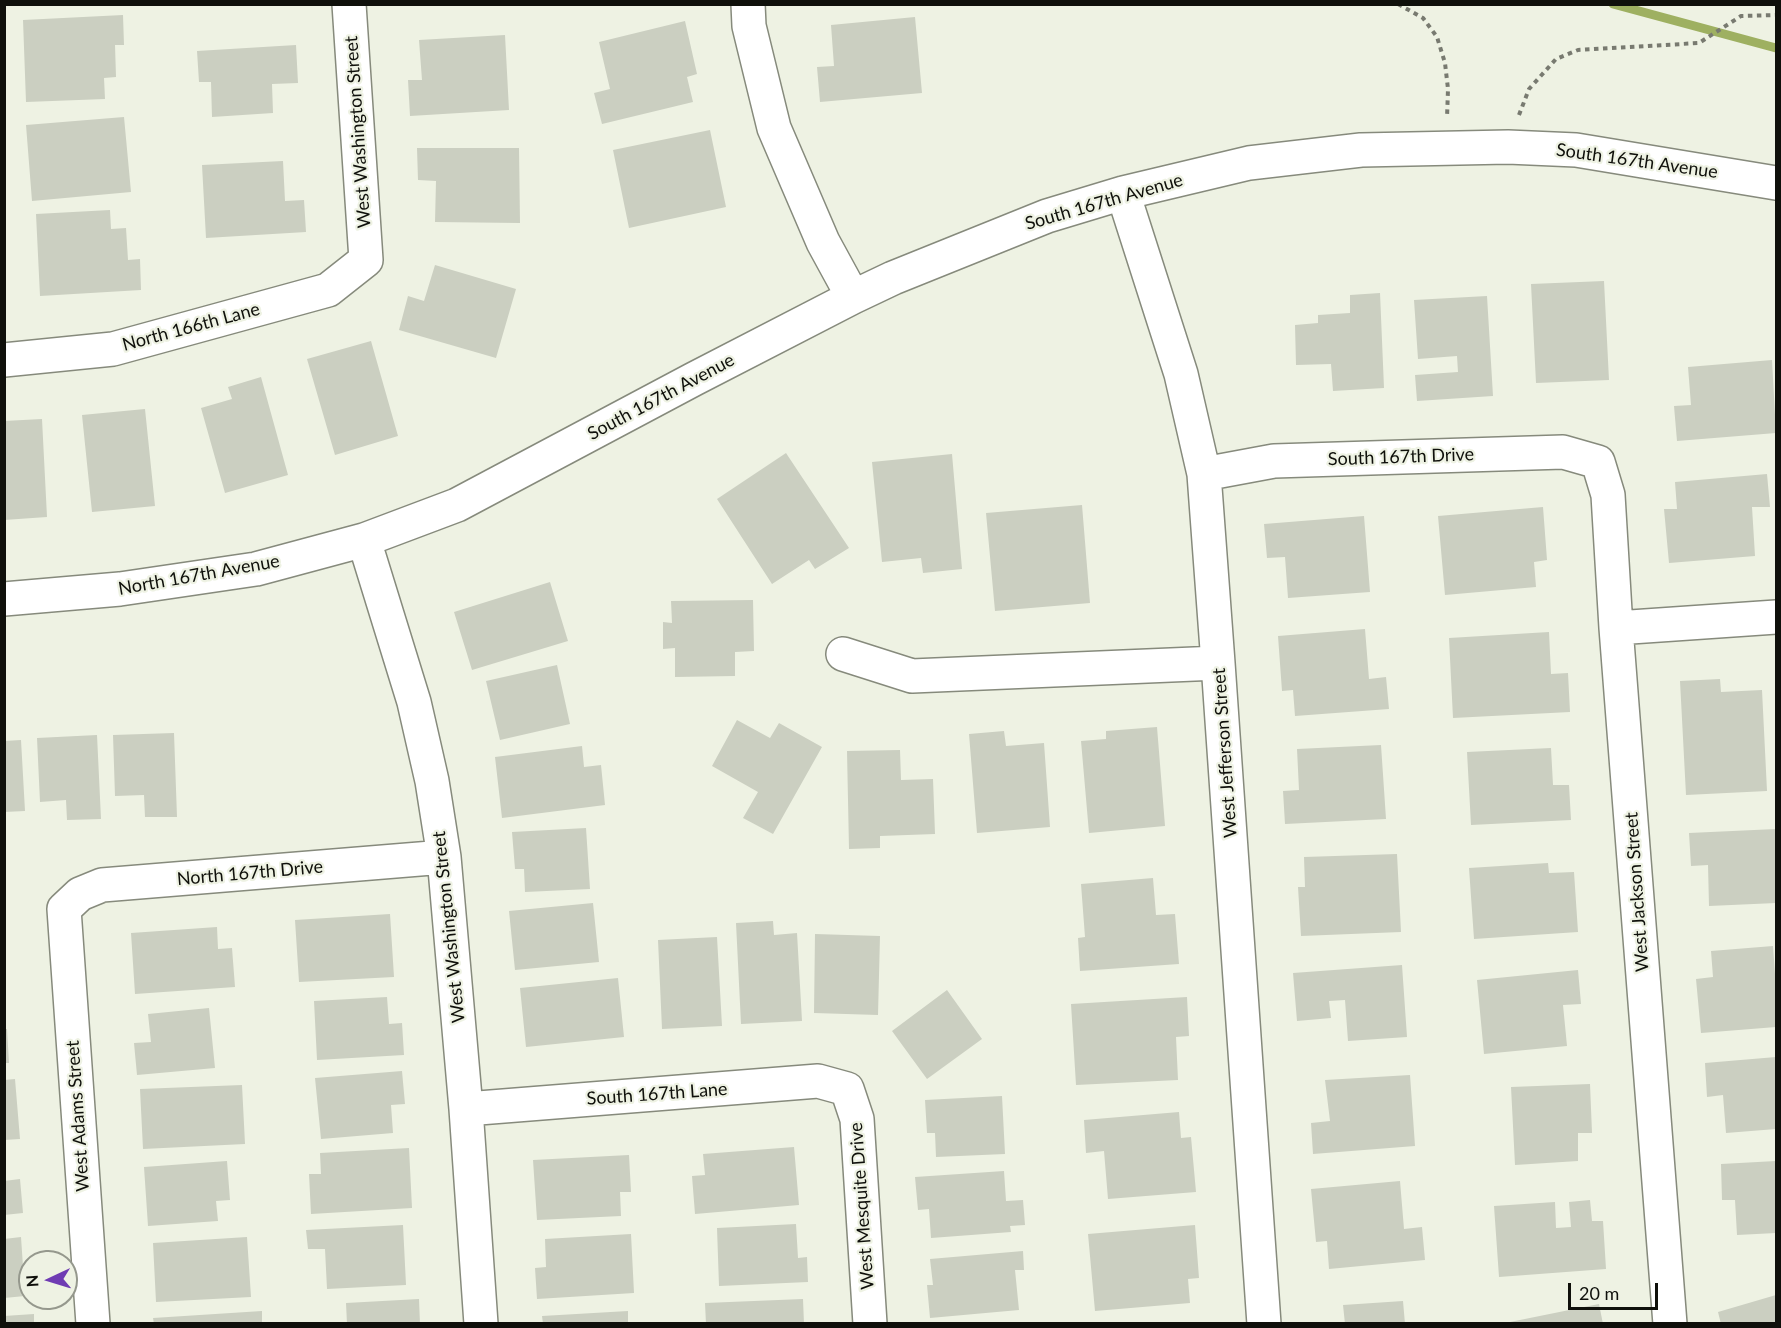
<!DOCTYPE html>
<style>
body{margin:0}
#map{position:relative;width:1781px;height:1328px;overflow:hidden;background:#eef2e3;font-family:Lato,sans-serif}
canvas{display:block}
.frame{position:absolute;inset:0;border:6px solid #0f100b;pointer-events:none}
.north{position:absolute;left:18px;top:1250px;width:60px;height:60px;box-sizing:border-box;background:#eef2e3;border:2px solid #95988d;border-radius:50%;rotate:266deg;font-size:16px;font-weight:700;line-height:24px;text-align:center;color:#0f100b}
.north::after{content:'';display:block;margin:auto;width:21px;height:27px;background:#6f3cb3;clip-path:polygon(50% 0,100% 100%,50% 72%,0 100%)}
.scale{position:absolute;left:1568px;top:1283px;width:90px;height:27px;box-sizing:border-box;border:3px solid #0f100b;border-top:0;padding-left:8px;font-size:18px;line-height:21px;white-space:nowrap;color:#0f100b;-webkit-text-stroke:4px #eef2e3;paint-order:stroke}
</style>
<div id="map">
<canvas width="1781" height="1328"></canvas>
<div class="frame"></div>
<div class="north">N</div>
<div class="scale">20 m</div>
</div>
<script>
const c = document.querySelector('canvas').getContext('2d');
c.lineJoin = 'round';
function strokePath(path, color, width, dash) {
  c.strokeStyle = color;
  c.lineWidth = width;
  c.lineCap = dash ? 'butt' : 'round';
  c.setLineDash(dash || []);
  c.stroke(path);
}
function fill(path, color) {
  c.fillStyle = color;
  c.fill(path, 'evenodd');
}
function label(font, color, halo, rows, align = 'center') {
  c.font = font + ' Lato,sans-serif';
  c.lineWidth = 4.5;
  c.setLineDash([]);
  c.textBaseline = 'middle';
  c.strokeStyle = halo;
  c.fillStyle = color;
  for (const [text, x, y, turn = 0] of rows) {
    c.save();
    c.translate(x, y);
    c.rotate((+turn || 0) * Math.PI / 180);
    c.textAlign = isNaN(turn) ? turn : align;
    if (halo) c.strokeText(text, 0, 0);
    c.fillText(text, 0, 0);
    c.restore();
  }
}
const stream = new Path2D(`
 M1613,4L1776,48`);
const building = new Path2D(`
 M123,15L124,45H115L116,77L104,78L105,99L26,102L23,20Z
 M915,17L922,93L820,102L817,67L834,66L831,25Z
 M685,21L697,74L687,77L693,102L602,124L594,93L610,89L599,42Z
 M505,35L509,110L410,116L408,80H422L419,40Z
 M296,45L298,83L272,84L273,113L212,117L211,82H199L197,51Z
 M124,117L131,192L32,201L26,125Z
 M710,130L726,207L629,228L613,150Z
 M417,148H519L520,223L435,222L436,181L418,180Z
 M283,161L285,201L304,200L306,232L206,238L202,165Z
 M110,210L111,229L126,228L128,260L140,259L141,290L40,296L36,214Z
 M435,265L516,289L496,358L399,330L408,296L424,301Z
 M1604,281L1609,380L1536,383L1531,284Z
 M1380,293L1384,388L1333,391L1331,364L1296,365L1295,325L1318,323V315L1350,313V295Z
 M1487,296L1493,396L1417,401L1415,375L1458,372L1457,356L1418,359L1414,300Z
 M371,341L398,436L335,455L307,359Z
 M1772,360L1776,433L1677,441L1674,406L1691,405L1688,367Z
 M261,377L288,475L225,493L201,408L232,399L228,387Z
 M145,409L155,506L92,512L82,415Z
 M42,419L47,517L4,520V421Z
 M786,453L849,548L815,569L809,560L772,584L717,499Z
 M952,454L962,569L923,573L921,558L882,562L872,462Z
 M1767,474L1770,507H1752L1755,556L1669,563L1664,509H1677L1675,482Z
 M1082,505L1090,603L995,611L986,513Z
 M1543,507L1547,560L1534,562L1536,587L1445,595L1438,516Z
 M1364,516L1370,592L1288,598L1285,557L1267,558L1264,524Z
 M550,582L568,641L472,670L454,612Z
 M753,600L754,651L735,652V676L675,677V648L663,649V622L672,623L671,601Z
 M1365,629L1369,679L1386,677L1389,709L1295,716L1293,690L1282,691L1278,636Z
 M1549,632L1551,674L1568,673L1570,712L1453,718L1449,638Z
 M557,665L570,724L500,740L486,681Z
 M1720,679L1721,692L1762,690L1767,791L1686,795L1680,681Z
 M737,720L770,738L779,723L822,747L773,834L743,818L758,792L712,766Z
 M1157,727L1165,826L1089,833L1081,741L1106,739V731Z
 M1004,731L1006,746L1044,743L1050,827L977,833L969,734Z
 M174,733L177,817H145L144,795L115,796L113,735Z
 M97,735L101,819L67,820L66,800L40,802L37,738Z
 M21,740L25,811L4,812V741Z
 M1381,745L1386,819L1285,824L1283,791L1299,790L1297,749Z
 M582,746L584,767L601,765L605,805L502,818L495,757Z
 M1551,748L1553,785H1569L1571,820L1471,825L1467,752Z
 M900,750L901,780L933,779L935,834L880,836V848L849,849L847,751Z
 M586,828L590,889L525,892L524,869H515L512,832Z
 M1776,829V903L1709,906L1708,865L1691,866L1689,833Z
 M1397,854L1401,932L1301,936L1298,887H1305L1304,857Z
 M1548,863L1549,873L1574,872L1578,932L1474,939L1469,868Z
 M1153,878L1156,915L1175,914L1179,964L1080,971L1078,938L1085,937L1081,884Z
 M593,903L599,962L515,970L509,911Z
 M390,914L394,977L299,982L295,920Z
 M773,921L774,935L797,933L802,1021L741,1024L736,923Z
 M217,927L218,949L232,948L235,987L135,994L131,933Z
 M815,934L880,936L878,1015L814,1013Z
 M717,937L722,1026L662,1029L658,940Z
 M1773,946L1775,974H1776V1027L1701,1033L1696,979L1713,977L1711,951Z
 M1402,965L1407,1037L1348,1041L1345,1000L1329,1001L1331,1018L1297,1021L1293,973Z
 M1578,970L1581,1004L1563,1005L1567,1046L1484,1054L1477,980Z
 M618,978L624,1037L526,1047L520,988Z
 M947,990L982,1039L927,1079L892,1031Z
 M387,997L389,1024L402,1023L404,1055L317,1060L314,1001Z
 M1187,997L1189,1036L1176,1037L1178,1080L1076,1085L1071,1004Z
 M209,1008L215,1068L137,1075L134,1043L151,1042L148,1014Z
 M4,1029H7L9,1063H4Z
 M1776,1057V1129L1726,1133L1723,1095L1707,1097L1705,1063Z
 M402,1071L405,1104L391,1105L393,1133L321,1139L315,1078Z
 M1410,1075L1415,1146L1313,1154L1311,1123L1330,1121L1325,1080Z
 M15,1079L20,1139L4,1140V1080Z
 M1590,1084L1592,1133H1578V1161L1515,1165L1511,1087Z
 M242,1085L245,1144L143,1149L140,1089Z
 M1002,1096L1005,1154L936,1157L935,1133H927L925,1100Z
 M1179,1112L1181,1138L1191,1137L1196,1192L1108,1199L1104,1151L1086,1153L1084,1120Z
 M794,1147L799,1205L695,1214L692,1176L705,1175L703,1154Z
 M409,1148L412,1208L311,1214L309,1174H321L320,1153Z
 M629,1155L631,1192H620L621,1216L537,1220L533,1160Z
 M227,1161L230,1200L216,1201L218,1221L148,1226L144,1167Z
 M1776,1161V1233L1737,1235L1735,1200H1722L1721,1164Z
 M1004,1171L1006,1201L1023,1200L1025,1225L1010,1226L1011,1232L931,1238L929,1209L918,1210L915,1177Z
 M20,1179L23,1213L4,1215V1181Z
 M1400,1181L1404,1229L1422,1227L1425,1260L1329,1269L1327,1241L1316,1242L1311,1189Z
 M1590,1200L1592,1221H1603L1606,1269L1499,1277L1494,1206L1555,1202L1556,1228L1571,1227L1569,1202Z
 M796,1224L798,1258L807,1257L808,1282L719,1286L717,1228Z
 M403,1225L406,1285L327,1289L325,1249H308L306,1230Z
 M1195,1225L1199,1278L1188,1279L1190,1303L1095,1311L1088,1234Z
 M631,1234L634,1293L537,1299L535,1268L546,1267L545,1239Z
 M21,1237L25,1296L4,1298V1239Z
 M247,1237L251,1297L156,1302L153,1243Z
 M1023,1251L1024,1270H1015L1019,1310L930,1318L927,1285H933L930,1259Z
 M1776,1295V1324H1721L1718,1312Z
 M419,1299L420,1324H347L346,1303Z
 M803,1299L804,1324H706L705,1303Z
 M1403,1301L1405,1324H1345L1343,1305Z
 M1599,1304L1603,1324H1510V1322Z
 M262,1311V1324H154L153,1318Z
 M628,1311V1324H543L542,1316Z
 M34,1314V1324H4V1316Z`);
const path = new Path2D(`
 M1398,4L1423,18L1437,37L1445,63L1448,89L1447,118
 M1519,115L1529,89L1556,59L1578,50L1699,43L1741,16L1776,15`);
const minor = new Path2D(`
 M748,4L749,26L774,128L823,242L853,297
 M1123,193L1181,374L1204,474L1218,663L1264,1324
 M4,360L113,349L328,290L366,260L349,4
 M1204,474L1274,461L1563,452L1598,462L1608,495L1616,628L1670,1324
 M364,540L414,702L432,781L444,857L466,1109L481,1324
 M4,599L120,589L256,569L364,540L457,505L694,379L853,297L893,278L1047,216L1123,193L1249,163L1361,150L1508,147L1576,150L1776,183
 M1616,628L1776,617
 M843,654L912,676L1218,663
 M466,1109L818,1081L847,1089L857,1119L870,1324
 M93,1324L64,909L80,894L102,885L444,857`);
const streetNames = [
 ["West Washington Street",358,132,-94],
 ["South 167th Avenue",1637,161,8],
 ["South 167th Avenue",1104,202,-16],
 ["North 166th Lane",191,327,-15],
 ["South 167th Avenue",661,397,-28],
 ["South 167th Drive",1401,457,-2],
 ["North 167th Avenue",199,575,-10],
 ["West Jefferson Street",1225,753,-94],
 ["North 167th Drive",250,873,-5],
 ["West Jackson Street",1637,892,-94],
 ["West Washington Street",449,927,-96],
 ["South 167th Lane",657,1094,-4],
 ["West Adams Street",78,1116,-94],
 ["West Mesquite Drive",862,1206,-94]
];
strokePath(stream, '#9eb061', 9);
fill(building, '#cbcfc1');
strokePath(minor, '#868a7c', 36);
strokePath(path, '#787a70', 4, [4.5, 4.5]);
strokePath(minor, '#fff', 33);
label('18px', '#0f100b', '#eef2e3', streetNames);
</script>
